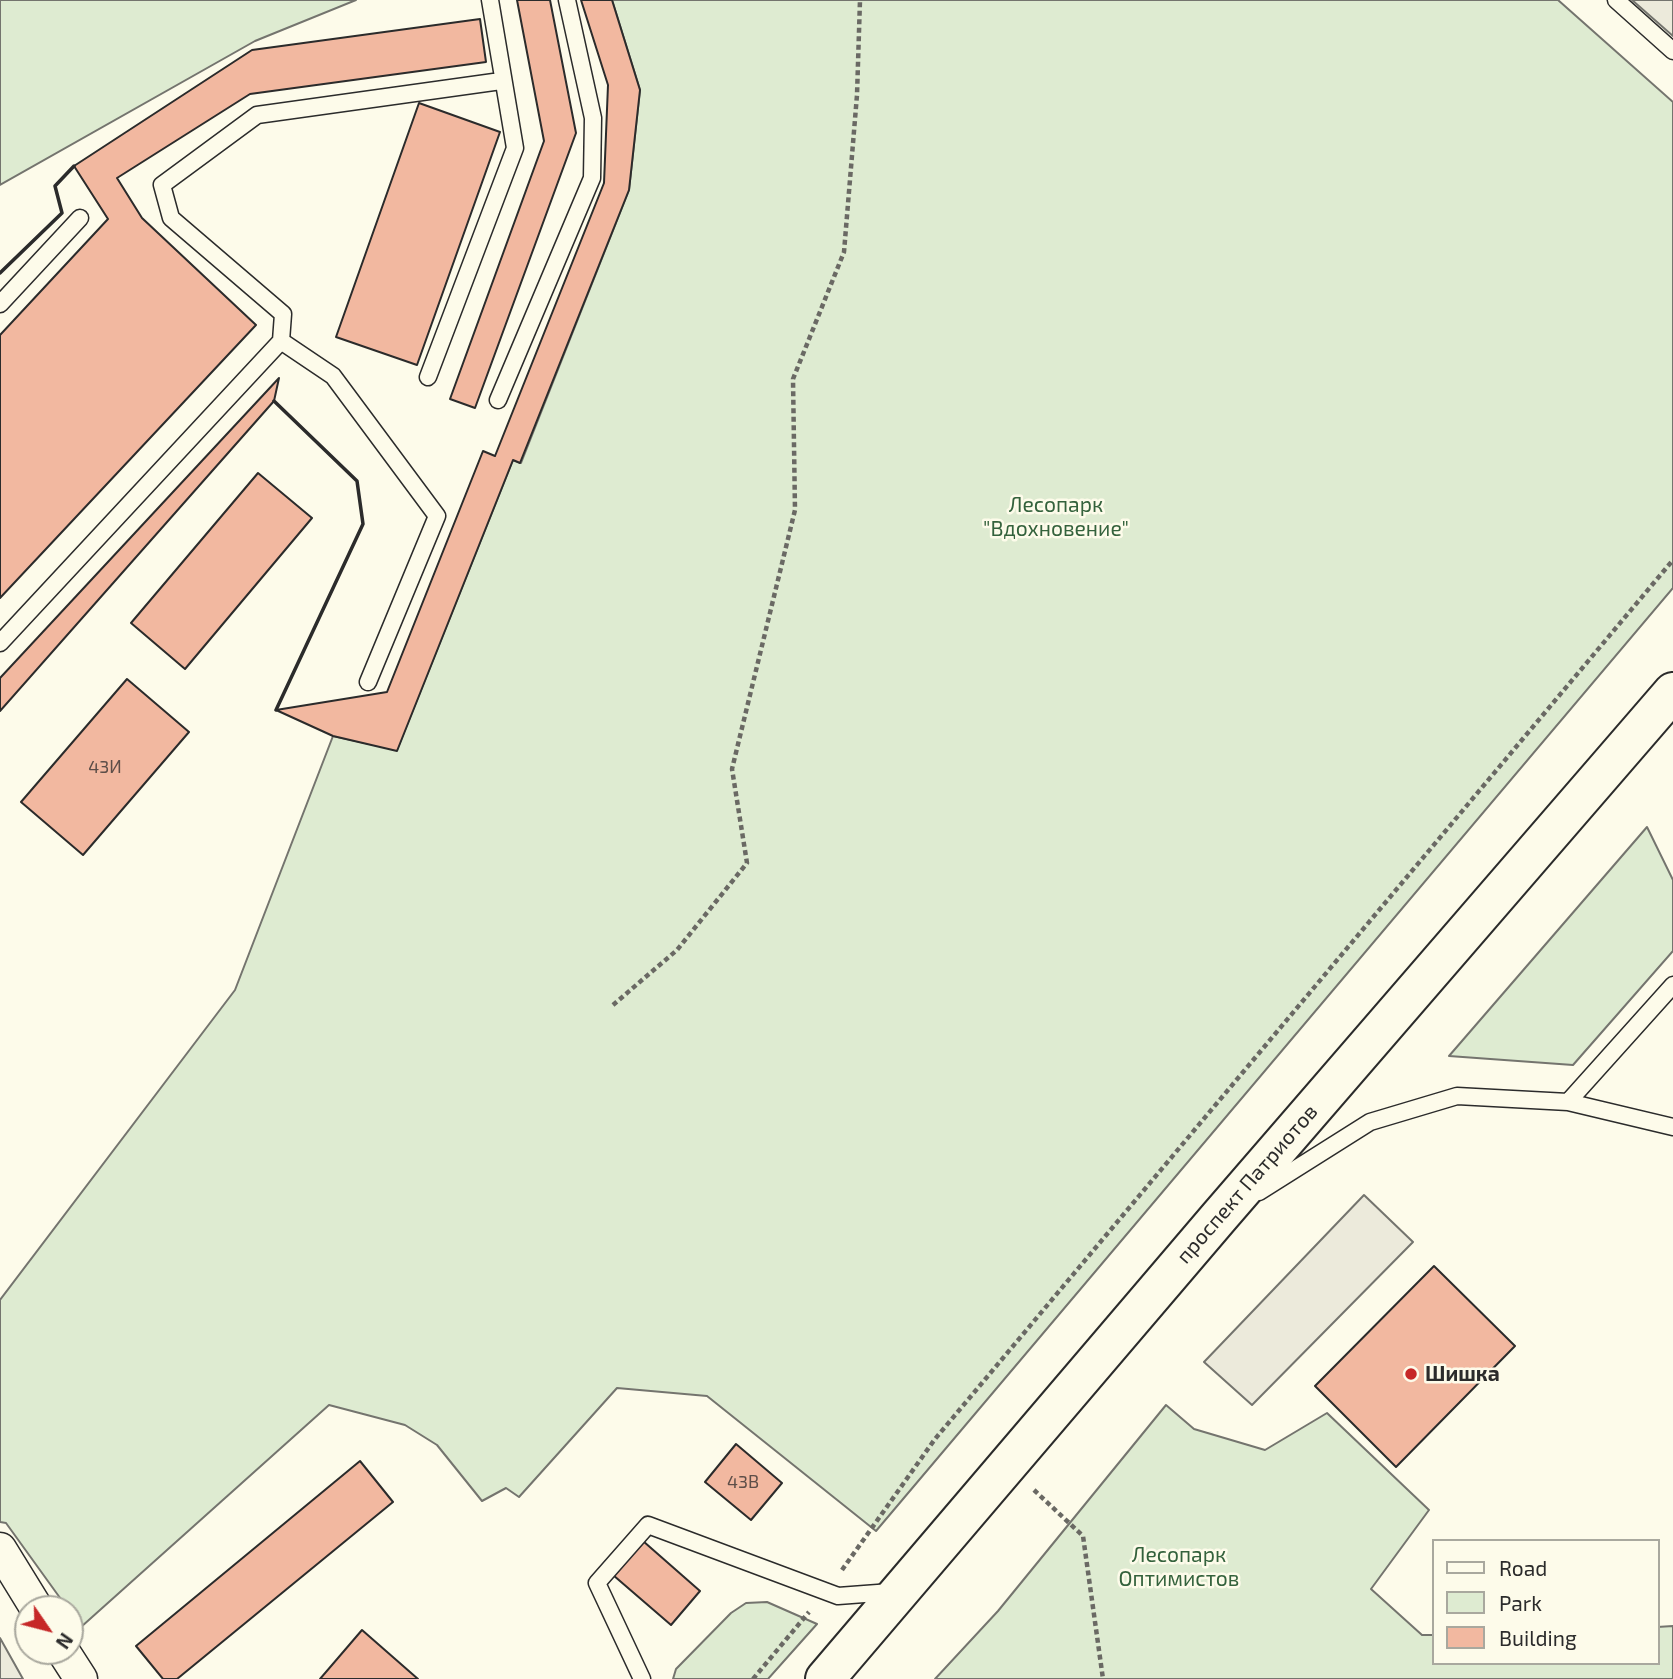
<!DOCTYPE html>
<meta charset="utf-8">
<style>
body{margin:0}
#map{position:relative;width:1673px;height:1679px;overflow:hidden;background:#fdfbea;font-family:"Exo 2",sans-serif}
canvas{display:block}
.legend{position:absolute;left:1432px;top:1539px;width:228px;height:126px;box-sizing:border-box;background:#fdfbea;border:2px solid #a9a89e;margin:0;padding:9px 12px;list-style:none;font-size:21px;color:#2b2b2b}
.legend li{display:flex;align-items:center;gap:14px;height:35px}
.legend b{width:35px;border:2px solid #a9a89e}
.north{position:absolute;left:14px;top:1595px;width:70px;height:70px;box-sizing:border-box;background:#fdfbea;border:2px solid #a9a89e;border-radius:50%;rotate:125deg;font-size:19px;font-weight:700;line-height:28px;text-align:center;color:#2b2b2b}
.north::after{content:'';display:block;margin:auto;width:24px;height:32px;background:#c62828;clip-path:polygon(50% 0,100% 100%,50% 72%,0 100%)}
</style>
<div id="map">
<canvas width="1673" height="1679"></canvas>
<ul class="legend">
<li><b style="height:9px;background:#fdfbea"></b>Road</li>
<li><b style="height:19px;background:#deebd1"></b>Park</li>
<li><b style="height:19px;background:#f2b8a0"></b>Building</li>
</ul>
<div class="north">N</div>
</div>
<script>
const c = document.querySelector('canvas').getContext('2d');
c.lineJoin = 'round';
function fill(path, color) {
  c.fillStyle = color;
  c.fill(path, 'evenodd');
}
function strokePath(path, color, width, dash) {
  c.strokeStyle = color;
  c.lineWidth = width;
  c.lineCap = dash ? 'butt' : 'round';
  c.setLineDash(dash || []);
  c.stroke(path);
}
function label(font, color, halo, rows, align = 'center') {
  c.font = font + ' "Exo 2",sans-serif';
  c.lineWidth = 5;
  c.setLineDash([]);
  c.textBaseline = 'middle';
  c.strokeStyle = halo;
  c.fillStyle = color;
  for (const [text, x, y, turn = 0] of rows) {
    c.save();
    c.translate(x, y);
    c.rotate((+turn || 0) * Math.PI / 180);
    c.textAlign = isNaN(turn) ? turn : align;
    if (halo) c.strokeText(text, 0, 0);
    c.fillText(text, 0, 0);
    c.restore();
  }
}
const green = new Path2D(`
 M0,0H356L255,41L0,185Z
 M612,0H1558L1673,102V588L876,1531L707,1396L617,1388L519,1497L506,1488L482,1501L437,1445L405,1425L329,1405L81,1627L6,1523L0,1522V1300L235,990L333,736L397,750L513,460L521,463L629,190L640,90Z
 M1647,827L1673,880V951L1573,1065L1449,1056Z
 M1166,1405L1194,1429L1265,1450L1327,1413L1429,1510L1371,1589L1422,1635H1433V1663H1657V1627L1673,1626V1679H935L998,1611Z
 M767,1602L817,1624L768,1679H673L676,1669L731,1613L746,1603Z`);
const parking = new Path2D(`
 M1632,0H1673V36Z
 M1364,1195L1413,1242L1252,1405L1204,1362Z
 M0,1638L23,1679H0Z`);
const building = new Path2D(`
 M517,0H550L576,133L475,408L450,399L544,141Z
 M581,0H612L640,90L629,190L520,463L513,460L397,751L333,736L276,710L387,692L483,451L495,456L604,183L608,85Z
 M480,19L486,62L250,94L117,178L142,218L256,325L0,598V335L108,219L74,166L252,50Z
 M419,103L500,132L417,365L336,337Z
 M279,378L274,401L0,711V678Z
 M258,473L312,518L185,669L131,623Z
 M127,679L189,732L83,855L21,802Z
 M1434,1266L1515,1346L1396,1467L1315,1386Z
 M736,1444L782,1483L751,1520L705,1482Z
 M360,1461L393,1502L177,1679H163L136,1646Z
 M643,1541L700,1591L671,1625L613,1575Z
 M362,1630L418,1679H320Z`);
const path = new Path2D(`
 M613,1005L677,950L747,863L732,769L795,510L793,379L844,252L857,95L860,0
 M1034,1490L1083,1536L1103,1679
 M842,1570L935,1439L1673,560
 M753,1679L809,1612`);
const service = new Path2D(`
 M1616,0L1673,51
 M0,304L80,218
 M281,341L283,314L171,218L162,185L257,115L501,81
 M428,377L515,148L490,0
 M498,400L592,178L593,118L567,0
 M0,643L281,341L333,376L437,516L368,682
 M1568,1102L1673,985
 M1259,1192L1370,1122L1457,1096L1568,1102L1673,1127
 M642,1679L597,1583L648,1525L838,1596L891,1592`);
const minor = new Path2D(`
 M0,1549L37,1609
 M63,1651L81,1679`);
const trunk = new Path2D(`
 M825,1679L1219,1217L1673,692`);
const wall = new Path2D(`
 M0,273L62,213L55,186L74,166
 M274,401L357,481L363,524L276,710`);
const markers = [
 [1411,1374,7,"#c62828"]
];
const numberNames = [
 ["43И",105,767],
 ["43В",743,1482]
];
const parkNames = [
 ["Лесопарк",1056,505],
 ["\"Вдохновение\"",1056,529],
 ["Лесопарк",1179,1555],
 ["Оптимистов",1179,1579]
];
const streetNames = [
 ["проспект Патриотов",1247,1184,-49]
];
const poiNames = [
 ["Шишка",1425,1374]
];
fill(green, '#deebd1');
strokePath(green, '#74746e', 2);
fill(parking, '#eceadb');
strokePath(parking, '#74746e', 2);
fill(building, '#f2b8a0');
strokePath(building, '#2b2b2b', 2);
strokePath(service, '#2b2b2b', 19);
strokePath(minor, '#2b2b2b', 35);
strokePath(trunk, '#2b2b2b', 42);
strokePath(path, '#6a6964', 4.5, [5, 3.5]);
strokePath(service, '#fdfbea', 16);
strokePath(minor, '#fdfbea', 32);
strokePath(trunk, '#fdfbea', 38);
strokePath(wall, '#2b2b2b', 3.5);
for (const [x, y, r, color] of markers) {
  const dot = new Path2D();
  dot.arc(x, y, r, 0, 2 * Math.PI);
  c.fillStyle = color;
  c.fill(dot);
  strokePath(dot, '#fdfbea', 2.5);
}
label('18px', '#5d4e48', null, numberNames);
label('21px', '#34623c', '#fdfbea', parkNames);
label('21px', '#2b2b2b', '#fdfbea', streetNames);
label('bold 21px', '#2b2b2b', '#fdfbea', poiNames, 'left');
</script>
